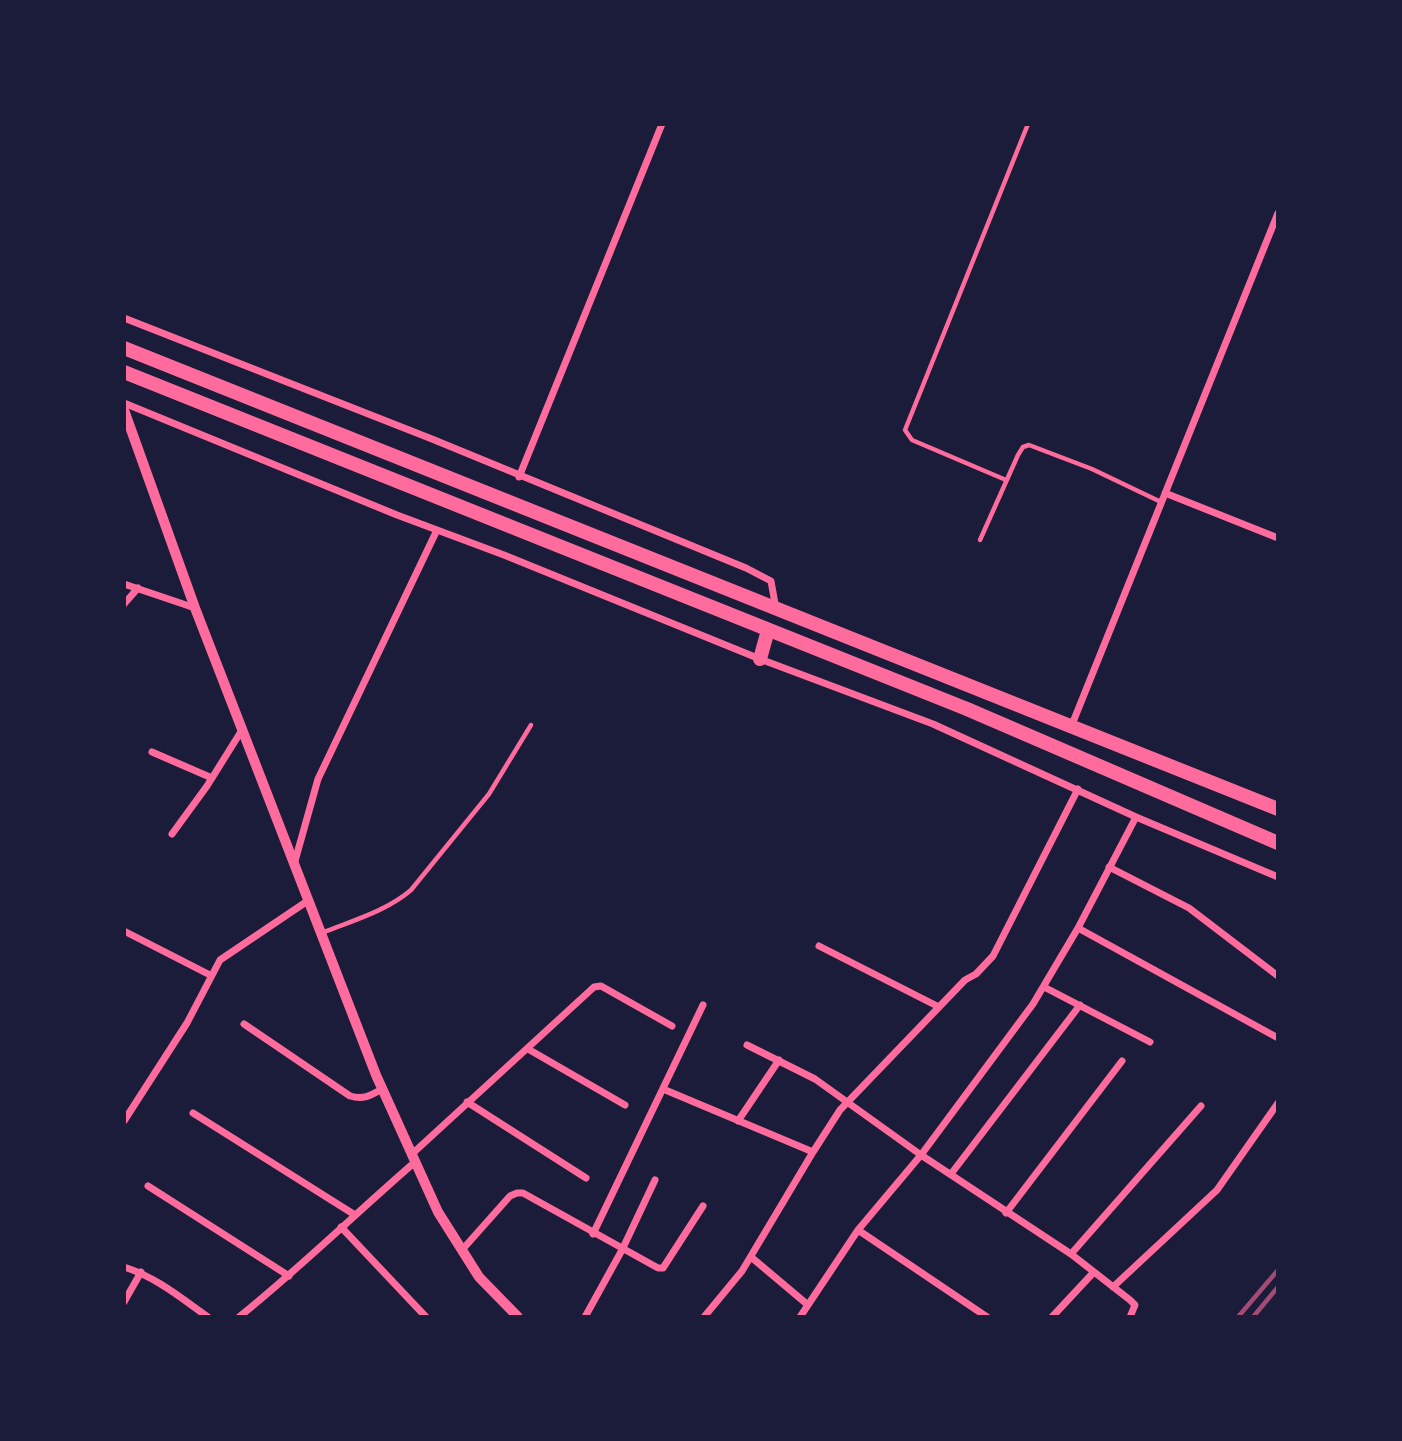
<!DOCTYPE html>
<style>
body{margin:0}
#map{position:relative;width:1402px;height:1441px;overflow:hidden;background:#1b1b3a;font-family:"DejaVu Sans",sans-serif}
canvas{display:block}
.frame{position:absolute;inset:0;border:126px solid #1b1b3a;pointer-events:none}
</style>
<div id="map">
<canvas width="1402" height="1441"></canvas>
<div class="frame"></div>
</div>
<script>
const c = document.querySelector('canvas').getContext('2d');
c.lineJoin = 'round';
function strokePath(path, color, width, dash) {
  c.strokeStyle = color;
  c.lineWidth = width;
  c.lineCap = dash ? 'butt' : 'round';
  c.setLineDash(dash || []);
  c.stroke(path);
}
const service = new Path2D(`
 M1006,480L912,440L905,430L1028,124
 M980,540L1018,455L1023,447L1029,445L1092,469L1161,502
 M322,933C351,921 387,911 411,890L489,794L531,725`);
const minor = new Path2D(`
 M124,318L432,439L746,568L771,581L776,609
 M124,403L397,515L504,555L760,659L933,724L1136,817L1278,877
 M519,477L662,124
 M1165,493L1278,538
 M124,584L195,608
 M124,604L138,588
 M1071,727L1278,213
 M152,752L212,778
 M172,834L207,786L242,730
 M295,861L318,779L437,530
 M1109,867L1189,908L1278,976
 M1078,928L1278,1038
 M124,931L210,975
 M819,946L939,1007
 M1044,987L1150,1042
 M244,1024L350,1096C363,1100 370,1096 382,1089
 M747,1045L815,1079L921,1155L1071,1254L1130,1300L1135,1305L1130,1317
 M528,1049L625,1105
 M663,1089L813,1152
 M467,1102L586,1178
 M193,1113L355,1215
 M124,1121L187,1023L220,960L309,900
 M738,1121L779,1060
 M412,1154L594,987L601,986L672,1026
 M951,1174L1080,1005
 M148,1186L289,1276
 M1006,1213L1122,1061
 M341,1227L426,1317
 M858,1230L987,1317
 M593,1234L703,1005
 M462,1250L510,1196L517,1193H523L658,1268H663L703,1206
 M1071,1254L1201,1106
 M751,1257L808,1305
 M124,1267C156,1277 181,1298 208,1317
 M1113,1287L1217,1190L1278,1103
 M124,1302L141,1272
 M239,1317C300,1268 356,1213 415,1162
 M585,1317L622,1250L655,1180
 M704,1317L742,1271L813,1152L840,1110L965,980L976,974L993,956L1078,789
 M800,1317L858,1230L921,1155L1033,1004L1078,928L1136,817
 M1052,1317L1093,1273`);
const tertiary = new Path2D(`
 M124,410L195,608L376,1075L438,1212L479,1277L518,1317`);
const trunk = new Path2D(`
 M124,348L1278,809
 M124,372L967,709L1278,843
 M760,659L768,630`);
const rail = new Path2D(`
 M1238,1317L1278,1270
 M1253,1317L1278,1287`);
strokePath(service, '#ff6b9d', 4.5);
strokePath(minor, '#ff6b9d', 7);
strokePath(tertiary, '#ff6b9d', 10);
strokePath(trunk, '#ff6b9d', 14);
strokePath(rail, '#a44b75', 4.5);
</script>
